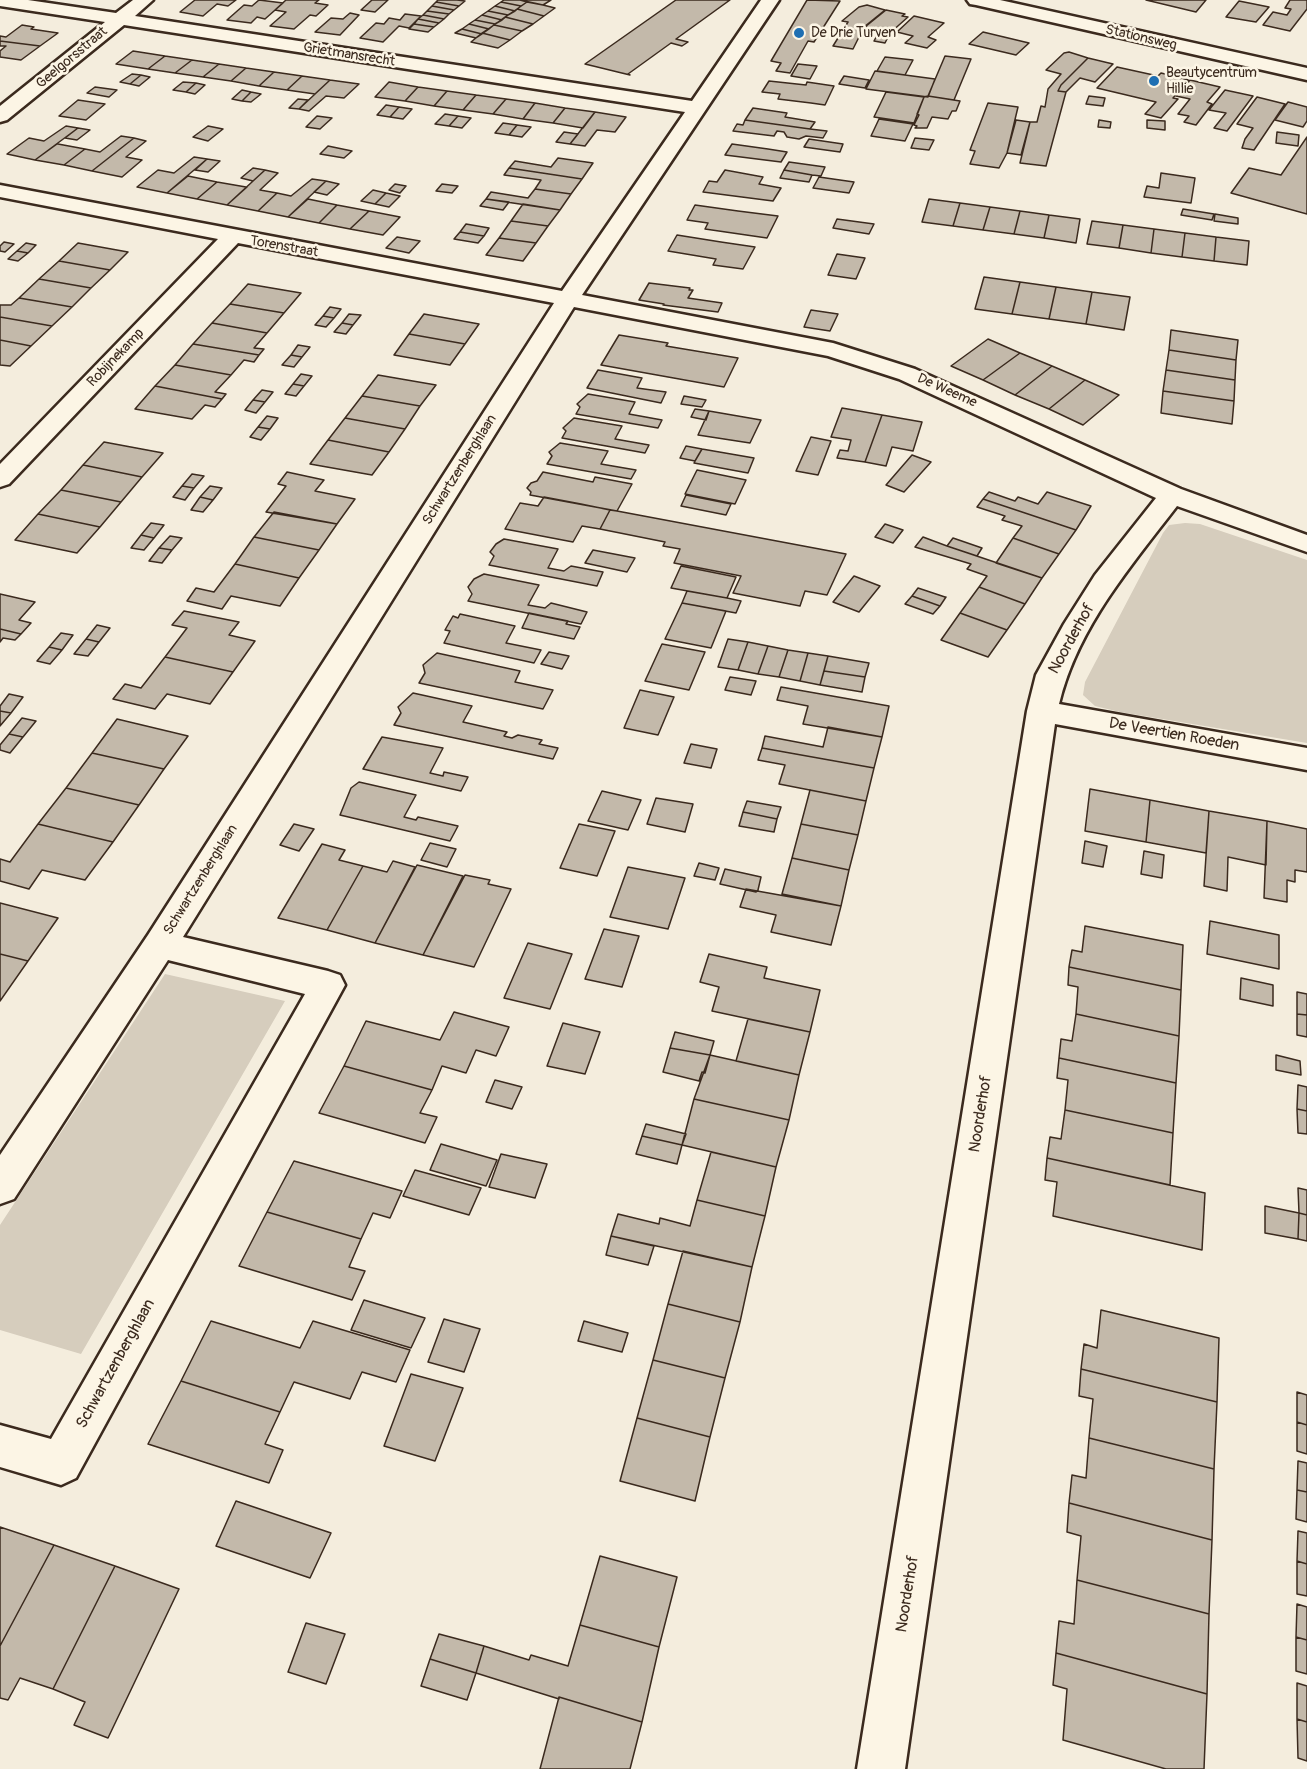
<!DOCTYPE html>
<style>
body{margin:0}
canvas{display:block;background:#f4eddd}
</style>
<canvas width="1307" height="1769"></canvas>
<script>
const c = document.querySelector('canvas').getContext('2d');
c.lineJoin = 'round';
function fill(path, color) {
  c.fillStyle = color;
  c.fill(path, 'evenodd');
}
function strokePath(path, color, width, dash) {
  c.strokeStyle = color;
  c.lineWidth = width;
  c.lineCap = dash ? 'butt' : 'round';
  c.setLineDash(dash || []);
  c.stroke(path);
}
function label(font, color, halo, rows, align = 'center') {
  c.font = font + ' Pangolin,sans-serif';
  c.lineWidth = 5;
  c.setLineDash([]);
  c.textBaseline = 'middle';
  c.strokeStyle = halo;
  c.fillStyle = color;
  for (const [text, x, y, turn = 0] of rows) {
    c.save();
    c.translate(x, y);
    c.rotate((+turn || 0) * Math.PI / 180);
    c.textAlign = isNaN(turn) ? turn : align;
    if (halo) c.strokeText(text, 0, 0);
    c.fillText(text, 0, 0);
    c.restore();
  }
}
const green = new Path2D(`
 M1185,523L1200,524L1307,560V743L1120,712L1095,706L1083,695L1085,682L1163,533L1169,525Z
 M165,974L285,1001L81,1354L0,1330V1225Z`);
const building = new Path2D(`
 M195,0H236L228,6L217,4L203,16L180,12Z
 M259,0L283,3L265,19L257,17L251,23L227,20L244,5L252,6Z
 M286,0H319L315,3L328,5L316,16L310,15L294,29L270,26L286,12L275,10Z
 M372,0H388L375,12L361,10Z
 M438,0H457L465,1L459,6L436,2Z
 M504,0H520L527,2L521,6L501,2Z
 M520,0H551L543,5Z
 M676,0H730L676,39L688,42L682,46L671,43L628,74L630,75L585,64Z
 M807,0L840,1L814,42L808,41L790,73L776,71L781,63L771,61Z
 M1146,0H1206L1196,12Z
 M1290,0H1307V9L1290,31L1263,25L1273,12L1287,15L1291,9L1285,8Z
 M1239,1L1269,7L1256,22L1226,17Z
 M436,2L459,6L454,10L432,6Z
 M501,2L521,6L515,11L495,6Z
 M527,2L543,5L555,8L544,16L517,9Z
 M867,5L885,10L864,27L853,49L833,46L848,22L842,21L859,7Z
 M432,6L454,10L449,14L427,11Z
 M495,6L515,11L508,15L488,11Z
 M517,9L544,16L533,24L505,17Z
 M886,10L905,14L902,16L908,17L890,33L885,43L874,41L880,30L865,27Z
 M427,11L449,14L444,19L423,15Z
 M488,11L508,15L502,20L482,15Z
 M350,13L359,15L340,35L315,32L331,18L343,19Z
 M405,14L421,16L409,28L399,26L383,42L360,38L376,23L384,24L389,18L400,20Z
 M423,15L444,19L439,23L418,19Z
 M482,15L502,20L495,24L475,20Z
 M914,16L944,23L928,37L936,40L927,48L905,43L913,36L897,32Z
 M505,17L533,24L522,31L494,25Z
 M418,19L439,23L434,27L414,24Z
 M475,20L495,24L489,29L469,24Z
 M414,24L434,27L428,32L409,29Z
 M469,24L489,29L482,34L462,29Z
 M22,25L34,27L31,29L58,33L40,46L0,41V36L6,37Z
 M494,25L522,31L510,40L482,33Z
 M462,29L482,34L476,38L455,33Z
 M983,32L1029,43L1016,55L969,44Z
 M482,33L510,40L498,48L471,42Z
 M0,41L40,46L21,60L0,57V51L6,46H0Z
 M133,51L165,56L148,69L116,64Z
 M1069,52L1088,58L1061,85L1058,91L1066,92L1046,166L1020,163L1030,122H1037L1041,106L1045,107L1048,89L1061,74L1046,70L1064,53Z
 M165,56L192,60L175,73L148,69Z
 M945,56L971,59L954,100L928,96Z
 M885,57L913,60L905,75L877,71Z
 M1088,58L1113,64L1095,82L1080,78L1066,92L1058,91L1061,85Z
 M192,60L219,64L203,77L175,73Z
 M219,64L246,68L231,81L203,77Z
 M798,64L817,66L810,79L791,76Z
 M1117,67L1158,76L1161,73L1189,80L1173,98L1178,99L1161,118L1145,114L1156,102L1097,88Z
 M246,68L274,72L259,86L231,81Z
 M875,71L935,79L928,97L866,89Z
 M274,72L302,76L287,90L259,86Z
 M132,74L141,75L130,84L120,82Z
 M141,75L150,77L139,86L130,84Z
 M302,76L330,80L315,94L287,90Z
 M844,76L869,80L865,88L839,84Z
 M330,80L359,84L344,98L326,96L309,111L299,109Z
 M1190,80L1220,87L1207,102L1212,104L1196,125L1184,122L1189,116L1178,114L1190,99L1176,96Z
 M769,81L806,85L807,82L834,86L825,105L811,103L778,99L780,94L762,92Z
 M183,82L196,83L186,92L173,90Z
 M389,82L418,87L405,101L375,97Z
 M196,83L205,85L195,94L186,92Z
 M95,87L117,90L109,97L87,93Z
 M418,87L447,91L434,106L405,101Z
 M242,90L251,92L242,101L232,99Z
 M1225,90L1253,96L1227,131L1214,128L1226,113L1209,110Z
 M447,91L476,95L463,110L434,106Z
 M251,92L261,94L251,102L242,101Z
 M886,92L924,97L914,123L874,117Z
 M476,95L506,99L493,114L463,110Z
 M1089,96L1105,98L1103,106L1086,104Z
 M924,97L928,96L960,101L956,111H952L948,119L932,117L927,128H915L917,126L914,125L919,115L917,114Z
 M1257,97L1285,104L1254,150L1242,148L1245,139L1253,128L1237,124Z
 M298,99L308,100L299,109L289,108Z
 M506,99L535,103L523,119L493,114Z
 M78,100L105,104L86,120L59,116Z
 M1288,102L1307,107V121L1303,127L1275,120Z
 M535,103L565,108L553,123L523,119Z
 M988,103L1018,107L1007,153L999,168L970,164L975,151L970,150Z
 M386,105L399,107L390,117L377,115Z
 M399,107L412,109L403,119L390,117Z
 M565,108L595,112L583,128L553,123Z
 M753,108L787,113L785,117L815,122L810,129L745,120Z
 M595,112L626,117L615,132L597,130L585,146L570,144Z
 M445,114L458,116L449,126L435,124Z
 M317,116L332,118L320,129L306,127Z
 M458,116L471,118L462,128L449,126Z
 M879,119L913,124L905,141L871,136Z
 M745,120L810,129L827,131L823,138L806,136L799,139L787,137L784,132L777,131L774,136L733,131L737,124L743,125Z
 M1016,120L1030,122L1021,155L1007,153Z
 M1099,120L1111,122L1110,128L1098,127Z
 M1147,120L1165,121V130L1147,128Z
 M503,123L517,125L509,135L495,133Z
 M517,125L531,127L522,137L509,135Z
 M66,126L78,128L35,160L7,154L29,138L44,141Z
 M208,126L223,129L208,141L193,137Z
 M78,128L90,130L77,140L65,138Z
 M564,132L578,134L570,144L556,142Z
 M1277,132L1299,135L1298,146L1276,143Z
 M121,136L134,138L92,171L64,165L85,149L100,152Z
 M1307,137V214L1231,193L1249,168L1281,175Z
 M134,138L146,141L126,157L142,160L122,177L92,171Z
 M915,138L934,140L929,150L911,148Z
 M809,139L843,144L840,152L804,147Z
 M57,144H58L85,149L64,165L35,160Z
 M732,144L768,149L787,152L781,162L725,155Z
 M328,146L352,151L344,158L320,154Z
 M194,157L207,159L167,193L137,187L158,170L174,173Z
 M558,158L593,163L582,179L509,168L515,161L551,167Z
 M207,159L220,161L208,172L195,170Z
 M789,162L825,167L821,176L812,175L784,170Z
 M253,168L265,170L253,181L241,178Z
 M509,168L582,179L571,194L535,189L541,180L504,175Z
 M265,170L278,173L260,190L277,193L258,211L227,205Z
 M725,170L763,177L759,184L781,188L773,201L703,192L709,181L717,182Z
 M784,170L812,175L809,182L780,178Z
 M1161,173L1195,178L1191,203L1144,197L1147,186L1159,188Z
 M188,176L217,182L197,199L167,193Z
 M819,177L854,182L849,193L813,188Z
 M312,179L326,181L288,217L258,211L277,193L291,196Z
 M326,181L339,184L327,195L314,192Z
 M217,182L246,187H247L227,205L197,199Z
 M395,184L406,186L400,193L389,190Z
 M442,184L458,186L452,193L436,191Z
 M535,189L571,194L560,210L486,199L491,192L528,198Z
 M373,190L386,193L375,204L361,201Z
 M386,193L400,196L389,207L375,204Z
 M308,199L337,205L319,223L288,217Z
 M486,199L509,202L503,210L480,206Z
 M929,199L960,203L953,226L922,222Z
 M960,203L990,207L983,230L953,226Z
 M523,204L560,210L548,226L511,221Z
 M337,205L369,211L350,229L319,223Z
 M695,205L738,211L778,216L767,238L705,229L708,223L687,220Z
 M990,207L1020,211L1014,234L983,230Z
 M1183,209L1214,214L1212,220L1181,215Z
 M369,211L400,217L383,235L350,229Z
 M1020,211L1049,215L1044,238L1014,234Z
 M1215,214L1238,218V224L1214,221Z
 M1049,215L1080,219L1076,243L1044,238Z
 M837,219L874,224L869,234L833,228Z
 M511,221L548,226L536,243L499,238Z
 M1092,221L1123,225L1119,248L1087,244Z
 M466,224L489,228L484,236L460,232Z
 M1123,225L1154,229L1151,253L1119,248Z
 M1154,229L1185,233L1182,257L1151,253Z
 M460,232L484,236L478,243L454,239Z
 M1185,233L1216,237L1214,261L1182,257Z
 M677,235L721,242L755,247L743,269L713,265L716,259L668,251Z
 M397,237L420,241L409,253L386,248Z
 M1216,237L1249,241L1247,265L1214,261Z
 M499,238L536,243L523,261L486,255Z
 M4,242L14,244L5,252L0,251V246Z
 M26,243L36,245L28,253L17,251Z
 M78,243L128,252L110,270L59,261Z
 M17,251L28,253L18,261L8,259Z
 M837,254L865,258L856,279L828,275Z
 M59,261L110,270L91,288L39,279Z
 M984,277L1020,282L1012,314L975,309Z
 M39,279L91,288L72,307L19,298Z
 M1020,282L1056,287L1049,319L1012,314Z
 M649,283L690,288L689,290H693L688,298L722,303L718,312L663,305L664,304L639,300Z
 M248,284L301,293L284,313L230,304Z
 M1056,287L1092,292L1086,324L1049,319Z
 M1092,292L1130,297L1124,330L1086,324Z
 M19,298L72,307L52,326L0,317V305H11Z
 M230,304L284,313L267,333L212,323Z
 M330,307L341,309L334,318L323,316Z
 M811,310L838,314L830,331L804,327Z
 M349,314L361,315L353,325L342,323Z
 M424,314L479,324L465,344L409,334Z
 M323,316L334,318L326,327L315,325Z
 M0,317L52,326L31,346L0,340Z
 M212,323L267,333L254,348L264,349L259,355L193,344Z
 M342,323L353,325L346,334L334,332Z
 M1171,330L1238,340L1236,360L1169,350Z
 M409,334L465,344L450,365L394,355Z
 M619,335L668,343L666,346L738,358L724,387L601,365Z
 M988,339L1020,353L983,380L951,366Z
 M0,340L31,346L10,366L0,365Z
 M193,344L259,355L254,362L244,360L231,375L175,365Z
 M298,345L310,347L302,357L291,355Z
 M1169,350L1236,360L1235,380L1166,370Z
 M1020,353L1052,366L1015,395L983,380Z
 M291,355L302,357L294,367L282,365Z
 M175,365L231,375L215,392L226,394L222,399L155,386Z
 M1052,366L1085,380L1049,409L1015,395Z
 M598,370L642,378L637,388L666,392L661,403L587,388Z
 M1166,370L1235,380L1234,401L1163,391Z
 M301,374L312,376L304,386L293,384Z
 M378,375L436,385L420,406L362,396Z
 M1085,380L1119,395L1083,425L1049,409Z
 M293,384L304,386L296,396L285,394Z
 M155,386L222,399L215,407L205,405L192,419L135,409Z
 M262,390L273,392L265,402L253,400Z
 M1163,391L1234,401L1232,424L1161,413Z
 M588,394L635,402L629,414L662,420L658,428L576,414L580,407L577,404Z
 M362,396L420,406L405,429L345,418Z
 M684,396L706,400L702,407L681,404Z
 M253,400L265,402L256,413L245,410Z
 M842,408L882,415L865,462L837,458L840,450L848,451L851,440L831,437Z
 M695,409L709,411L706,420L691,417Z
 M709,411L761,420L750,443L698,435Z
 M882,415L922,422L913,451L892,447L886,466L865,462Z
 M267,416L278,418L270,429L258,427Z
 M345,418L405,429L389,452L328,440Z
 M574,418L622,426L615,439L649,445L645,453L562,438L566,431L563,428Z
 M258,427L270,429L261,440L250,437Z
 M811,437L831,441L818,475L796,471Z
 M328,440L389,452L372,475L310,464Z
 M104,442L163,453L142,477L83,465Z
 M560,443L608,451L601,464L636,470L631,479L547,464L552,456L549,452Z
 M686,446L702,449L695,461L680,458Z
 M702,449L754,458L748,473L694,463Z
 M912,455L931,462L904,492L886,485Z
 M83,465L142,477L121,502L61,490Z
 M697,470L746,480L735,504L685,494Z
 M287,472L324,480L315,491L355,499L337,524L266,512L286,486L278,484Z
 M543,472L593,482L595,477L632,484L617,511L530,495L531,492L527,488L531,483L537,481Z
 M192,474L204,476L194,488L182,486Z
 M182,486L194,488L185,500L173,497Z
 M210,486L222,488L213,500L200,497Z
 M61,490L121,502L100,527L38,514Z
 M989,492L1015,501L1018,497L1038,504L1047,492L1091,506L1076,530L983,499Z
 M686,495L731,504L726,515L681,506Z
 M200,497L213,500L203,512L191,510Z
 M544,497L581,504L610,510L600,529L582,526L573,542L505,529L520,503L538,506Z
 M983,499L1076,530L1059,554L1013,538L1022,526L1002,520L1005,516L977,507Z
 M610,510L617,511L846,554L827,595L805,591L800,606L733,593L741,576L674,563L680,549L663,546L665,542L600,529Z
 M274,512L337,524L319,550L254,537Z
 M38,514L100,527L77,553L15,540Z
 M151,523L164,525L154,538L141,535Z
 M885,524L903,530L893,543L875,537Z
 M141,535L154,538L144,550L131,548Z
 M170,536L182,538L172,550L159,548Z
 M254,537L319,550L299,578L235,564Z
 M923,537L947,546L1042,578L1025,604L979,587L987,576L967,569L971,564L915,547Z
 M953,538L982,548L977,556L947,546Z
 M1013,538L1059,554L1042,578L996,563Z
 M504,539L558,549L548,568L564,571L571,566L603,572L597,586L489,565L494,556L490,552L496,544Z
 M159,548L172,550L162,563L149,561Z
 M593,550L635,558L627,572L585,563Z
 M235,564L299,578L280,606L231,596L222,609L187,601L196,588L214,592Z
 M681,566L736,577L727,598L671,588Z
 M484,574L539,585L528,605L545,608L551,603L587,612L581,624L468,601L472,594L468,587L474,579Z
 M854,576L880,586L859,612L833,602Z
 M979,587L1025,604L1007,630L960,613Z
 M918,588L945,597H946L940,606L912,596Z
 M687,591L727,598L741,601L736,613L682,603Z
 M0,594L35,602L19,620L31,623L21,634L0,629Z
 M912,596L940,606L933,614L905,604Z
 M682,603L726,611L711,648L665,639Z
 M184,611L239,622L229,635L255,641L233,672L165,657L187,628L172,625Z
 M529,613L568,621L566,624L580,627L574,639L522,628Z
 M960,613L1007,630L988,657L941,640Z
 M460,614L515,626L506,643L541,650L534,663L444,643L450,631L445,630L453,616L458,618Z
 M97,625L110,628L99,642L86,639Z
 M0,629L21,634L15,640L3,638L0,642Z
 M61,633L73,635L62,650L49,647Z
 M86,639L99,642L88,656L74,654Z
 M728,639L748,642L738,670L718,667Z
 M748,642L768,646L758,674L738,670Z
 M662,644L705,652L689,690L645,681Z
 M768,646L788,650L779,677L758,674Z
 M49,647L62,650L50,664L37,661Z
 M788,650L808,653L800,681L779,677Z
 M549,652L569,656L562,669L541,664Z
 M437,653L520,671L515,682L553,690L543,709L419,683L425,673L423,665Z
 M808,653L828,656L820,685L800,681Z
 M828,656L869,663L865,677L824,671Z
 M165,657L233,672L210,704L167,694L155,709L113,699L125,684L141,688Z
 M824,671L865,677L862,692L820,685Z
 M730,677L756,681L751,695L725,690Z
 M781,687L889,706L882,737L803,724L808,706L777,700Z
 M640,690L674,697L658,735L624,728Z
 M413,693L472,706L463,722L507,732L504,736L512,738L518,735L542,740L539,744L558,748L553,759L394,725L401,713L398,707Z
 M9,694L23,697L11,713L0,711V706Z
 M0,711L11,713L0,726Z
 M22,718L36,721L23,737L9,734Z
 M117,719L188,736L164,769L92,753Z
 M828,727L882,737L874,768L762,748L765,736L823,747Z
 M9,734L23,737L10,753L0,750V745Z
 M382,737L443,748L430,773L443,776L444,772L468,777L461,791L363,769Z
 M691,744L717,749L711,768L684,763Z
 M762,748L874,768L866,801L779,784L785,765L758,760Z
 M92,753L164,769L139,805L66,788Z
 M359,782L416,795L404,817L416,820L418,817L458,826L450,841L340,815L351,788Z
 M66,788L139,805L113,842L38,824Z
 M1090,789L1150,800L1146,842L1085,831Z
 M810,790L866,801L858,835L801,824Z
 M602,791L641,800L628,830L588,821Z
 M656,798L693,804L685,832L647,824Z
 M1150,800L1209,811L1206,853L1146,842Z
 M747,801L781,807L777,819L743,812Z
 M1209,811L1267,821L1266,865L1228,857L1227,891L1204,886Z
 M743,812L777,819L774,832L739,826Z
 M1267,821L1307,829V872L1295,870V882L1287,880V902L1264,898Z
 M38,824L113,842L85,880L42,870L29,889L0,881V859L10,862Z
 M294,824L314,829L299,851L280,845Z
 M579,824L615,831L597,876L560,868Z
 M801,824L858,835L849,870L792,858Z
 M1085,841L1107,846L1103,867L1082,863Z
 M430,843L456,849L447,867L421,860Z
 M322,844L345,850L339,860L363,866L327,930L278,918Z
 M1144,851L1164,855L1162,878L1141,874Z
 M792,858L849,870L841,906L782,894Z
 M393,861L415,867L375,943L327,930L363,866L387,872Z
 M699,863L719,868L715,880L694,876Z
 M417,865L463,876L423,955L375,943Z
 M628,867L685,878L668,929L610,917Z
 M725,869L761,877L758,890L756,892L720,884Z
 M465,875L490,880L488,884L511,889L474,967L423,955Z
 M746,889L841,906L831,945L771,932L776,915L740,907Z
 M0,903L58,918L28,961L0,954Z
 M1210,921L1279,935V969L1207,954Z
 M1085,926L1183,945L1181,990L1069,967L1072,950L1082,952Z
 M604,929L639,936L622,987L585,979Z
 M528,943L572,954L550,1009L504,998Z
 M0,954L28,961L0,1001Z
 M709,954L767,967L764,978L820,990L810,1032L712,1011L719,987L700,982Z
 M1069,967L1181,990L1179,1036L1076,1014L1078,987L1068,985Z
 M1241,978L1273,985V1006L1240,999Z
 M1297,992L1307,994V1015L1297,1014Z
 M454,1012L509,1027L496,1056L476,1050L466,1073L442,1066L432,1090L344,1066L366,1021L440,1040Z
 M1076,1014L1179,1036L1176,1083L1059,1058L1061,1039L1072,1041Z
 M1297,1014L1307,1015V1037L1297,1035Z
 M748,1019L810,1032L799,1075L736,1061Z
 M563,1023L600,1032L585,1074L547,1066Z
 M675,1032L714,1041L710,1055L670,1048Z
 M670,1048L710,1055L705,1073L702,1072L699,1081L663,1072Z
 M710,1055L799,1075L789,1120L694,1099Z
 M1276,1055L1300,1061L1301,1075L1276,1070Z
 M1059,1058L1176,1083L1173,1133L1065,1110L1068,1080L1057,1078Z
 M344,1066L432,1090L420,1113L437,1117L425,1143L319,1113Z
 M495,1080L522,1087L512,1109L486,1102Z
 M1298,1085L1307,1087V1111L1297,1109Z
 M694,1099L789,1120L776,1167L682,1145Z
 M1297,1109L1307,1111V1134L1298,1133Z
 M1065,1110L1173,1133L1170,1185L1047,1158L1050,1137L1061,1139Z
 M646,1124L686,1134L682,1145L642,1136Z
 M642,1136L682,1145L677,1164L636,1154Z
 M441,1144L497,1160L486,1186L430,1170Z
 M711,1152L776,1167L765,1216L697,1200Z
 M501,1154L547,1164L535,1198L489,1187Z
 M1047,1158L1205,1193L1202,1250L1053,1216L1057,1182L1045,1180Z
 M294,1161L402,1191L390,1218L373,1213L361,1239L267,1212Z
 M415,1170L481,1188L469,1215L403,1196Z
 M1298,1188L1307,1190V1215L1299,1213Z
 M697,1200L765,1216L752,1267L611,1236L618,1214L659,1224L660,1218L690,1226Z
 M1265,1206L1299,1213L1298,1239L1265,1233Z
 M267,1212L361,1239L349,1267L365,1271L352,1300L239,1266Z
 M1299,1213L1307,1215V1241L1298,1239Z
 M611,1236L654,1246L648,1265L606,1255Z
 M683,1251L752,1267L740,1322L668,1304Z
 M364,1300L425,1318L411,1348L351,1330Z
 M668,1304L740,1322L725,1378L653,1360Z
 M1101,1310L1219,1338L1217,1402L1081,1369L1084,1344L1097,1348Z
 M444,1319L480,1329L464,1372L428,1362Z
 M211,1321L300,1348L313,1321L410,1350L396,1382L362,1372L350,1399L294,1382L280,1412L181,1381Z
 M584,1321L628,1333L622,1352L578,1341Z
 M653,1360L725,1378L710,1437L637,1418Z
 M1081,1369L1217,1402L1214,1469L1089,1438L1093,1399L1079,1396Z
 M411,1374L463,1388L435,1461L384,1446Z
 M181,1381L280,1412L265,1444L283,1450L269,1483L148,1444Z
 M1297,1392L1307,1395V1425L1297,1422Z
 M637,1418L710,1437L695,1501L620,1481Z
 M1297,1422L1307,1425V1454L1297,1451Z
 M1089,1438L1214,1469L1212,1540L1069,1503L1072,1475L1086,1478Z
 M1298,1461L1307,1463V1492L1297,1490Z
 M1297,1490L1307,1492V1522L1296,1519Z
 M236,1501L331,1533L310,1578L216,1546Z
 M1069,1503L1212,1540L1209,1614L1077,1580L1081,1536L1067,1532Z
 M0,1527L54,1545L0,1646Z
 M1298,1531L1307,1533V1564L1297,1561Z
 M54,1545L115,1566L53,1689L20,1678L8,1700L0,1698V1646Z
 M600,1556L677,1577L659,1647L580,1625Z
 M1297,1561L1307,1564V1596L1297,1594Z
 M115,1566L179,1589L108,1738L74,1725L85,1702L53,1689Z
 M1077,1580L1209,1614L1207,1694L1056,1653L1059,1621L1074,1624Z
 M1297,1604L1307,1607V1640L1296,1637Z
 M306,1623L345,1634L326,1684L288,1672Z
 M580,1625L659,1647L642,1722L559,1697V1699L476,1673L484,1646L529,1660L531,1655L568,1666Z
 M439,1634L484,1646L476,1673L430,1659Z
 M1296,1637L1307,1640V1674L1296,1671Z
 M1056,1653L1207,1694L1204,1769H1166L1063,1740L1067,1689L1053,1685Z
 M430,1659L476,1673L467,1700L421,1686Z
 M1297,1683L1307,1686V1722L1297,1719Z
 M559,1697L642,1722L630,1769H540Z
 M1297,1719L1307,1722V1761L1298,1758Z`);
const street = new Path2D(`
 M0,0H28L116,13L133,0H153L135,16L692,101L761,0H779L582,295L833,343L915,369L1181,489L1307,535V552L1177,506C1131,566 1077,628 1059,704L1307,748V770L1055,724L905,1769H857L1027,711L1036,675L1064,624L1095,575L1156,498L899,379L828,356L574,307L183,937L328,971L340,975L345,985L76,1478L61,1485L0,1467V1425L51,1439L305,994L168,960L14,1199L0,1204V1155L148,935L554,303L238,243L9,484L0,487V464L218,239L0,197V185L562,291L685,112L124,25L7,120L0,122V106L105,22L0,6Z`);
const secondary = new Path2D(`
 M967,0H1000L1307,68V80L976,5L970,4Z`);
const markers = [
 [799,33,6,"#1f6fb2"],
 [1154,81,6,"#1f6fb2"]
];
const farPoinames = [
 ["De Drie Turven",811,33],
 ["Beautycentrum",1166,73],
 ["Hillie",1166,89]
];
const farStreetnames = [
 ["Stationsweg",1141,38,13],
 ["Grietmansrecht",349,55,9],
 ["Geelgorsstraat",72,58,-40],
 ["Torenstraat",284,247,10],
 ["Robijnekamp",116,358,-46],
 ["De Weeme",947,391,24],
 ["Schwartzenberghlaan",460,470,-58],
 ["Schwartzenberghlaan",201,880,-58]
];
const streetNames = [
 ["Noorderhof",1072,639,-61],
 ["De Veertien Roeden",1174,735,10],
 ["Noorderhof",981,1114,-81],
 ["Schwartzenberghlaan",116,1364,-61],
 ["Noorderhof",908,1594,-81]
];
fill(green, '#d6cdbd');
fill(building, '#c3b9aa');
strokePath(building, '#3b2a1e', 1.5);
strokePath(street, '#3b2a1e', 5);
strokePath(secondary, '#3b2a1e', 5);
fill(street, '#fcf5e5');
fill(secondary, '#fcf5e5');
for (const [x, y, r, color] of markers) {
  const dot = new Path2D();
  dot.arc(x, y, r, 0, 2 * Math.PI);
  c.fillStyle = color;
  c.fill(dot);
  strokePath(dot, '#fcf5e5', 2);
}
label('14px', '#3b2a1e', '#fcf5e5', farPoinames, 'left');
label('14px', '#3b2a1e', '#fcf5e5', farStreetnames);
label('16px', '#3b2a1e', '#fcf5e5', streetNames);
</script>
